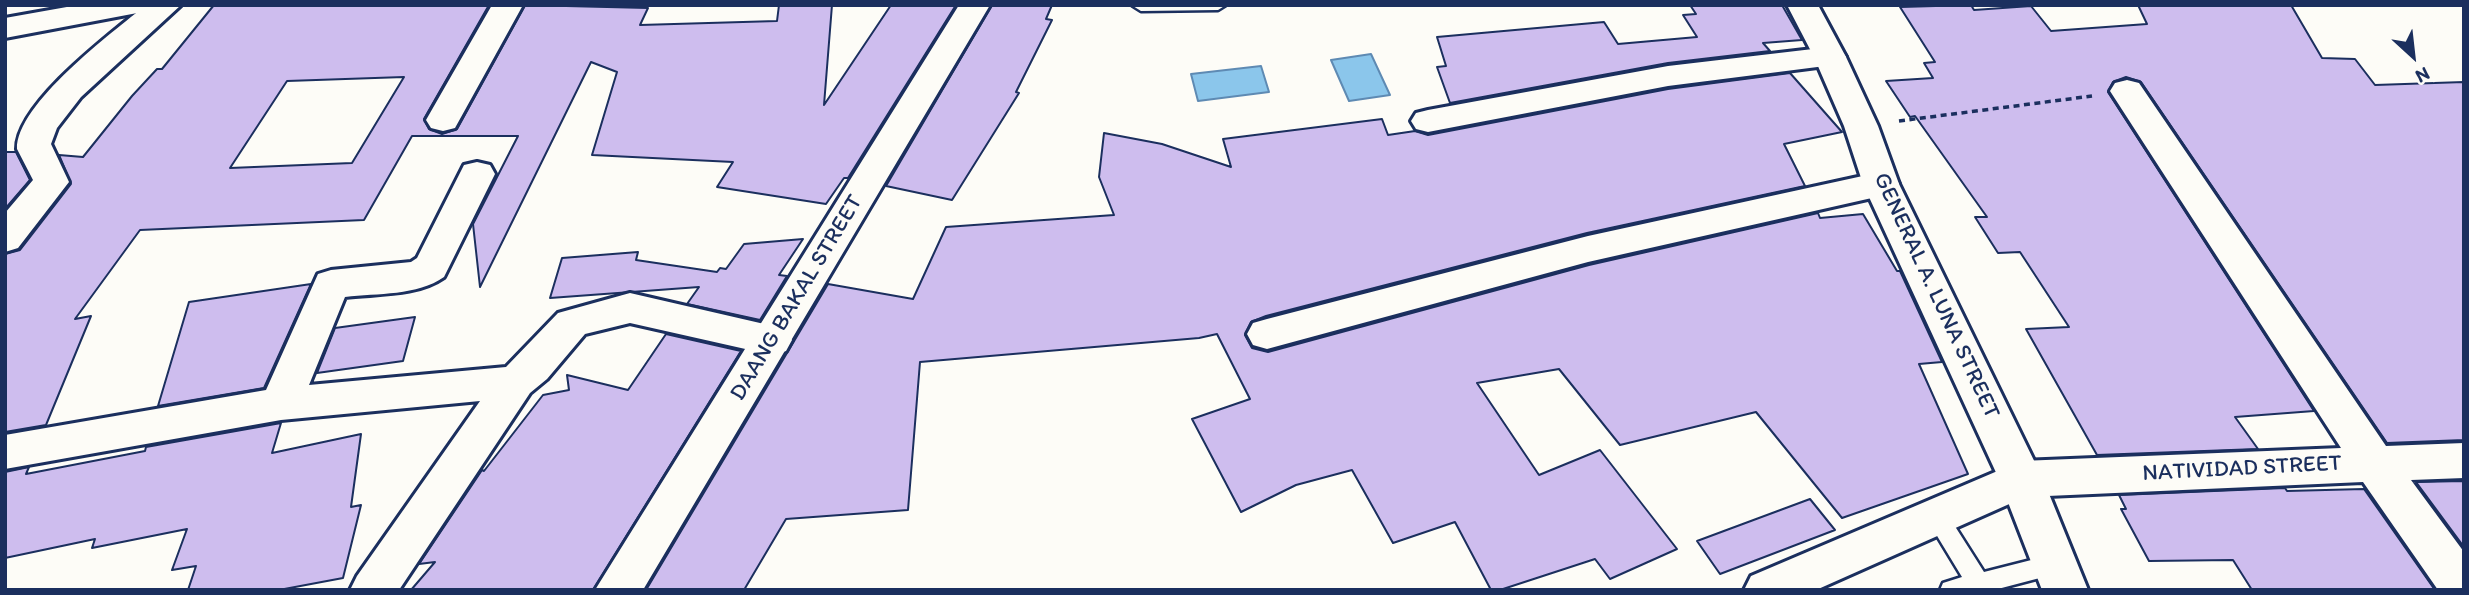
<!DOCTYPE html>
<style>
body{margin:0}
#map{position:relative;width:2469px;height:595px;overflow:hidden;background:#fdfcf7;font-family:Itim,sans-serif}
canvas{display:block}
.frame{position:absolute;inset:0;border:7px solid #1b2f5e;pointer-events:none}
.north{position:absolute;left:2378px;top:21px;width:70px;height:70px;-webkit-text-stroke:5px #fdfcf7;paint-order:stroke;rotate:153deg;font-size:19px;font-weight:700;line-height:28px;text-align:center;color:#1b2f5e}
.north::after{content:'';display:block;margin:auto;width:24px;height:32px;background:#1b2f5e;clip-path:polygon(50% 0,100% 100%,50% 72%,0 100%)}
</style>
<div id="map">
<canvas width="2469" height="595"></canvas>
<div class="frame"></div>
<div class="north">N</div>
</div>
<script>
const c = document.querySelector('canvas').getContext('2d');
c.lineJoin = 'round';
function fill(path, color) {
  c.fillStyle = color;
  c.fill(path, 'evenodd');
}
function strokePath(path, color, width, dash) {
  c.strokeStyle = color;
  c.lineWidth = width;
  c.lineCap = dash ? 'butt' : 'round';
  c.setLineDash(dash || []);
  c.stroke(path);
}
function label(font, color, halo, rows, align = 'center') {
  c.font = font + ' Itim,sans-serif';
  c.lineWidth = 5;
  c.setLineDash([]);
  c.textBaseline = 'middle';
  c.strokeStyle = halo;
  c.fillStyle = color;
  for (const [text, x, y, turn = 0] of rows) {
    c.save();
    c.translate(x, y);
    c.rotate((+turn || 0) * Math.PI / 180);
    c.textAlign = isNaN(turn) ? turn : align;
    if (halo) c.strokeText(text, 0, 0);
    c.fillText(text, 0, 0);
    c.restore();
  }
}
const water = new Path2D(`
 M1371,54L1390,95L1349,101L1331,60Z
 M1261,66L1269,92L1198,101L1191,74Z`);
const building = new Path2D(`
 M214,5H489L424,119L429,129L442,134L457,129L525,5L648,8L640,25L777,21L779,5H832L824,105L891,5H956L848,178H844L826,204L717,187L733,162L592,155L617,72L591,62L480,287L473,224L518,136H412L364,220L140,230L75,319L91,316L46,425L5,432V254L20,250L71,184L59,155L83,157L132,96L157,69H162ZM404,77L352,163L230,168L287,81Z
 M992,5H1052L1046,19L1052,20L1016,92L1019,93L952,200L886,186Z
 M1690,5H1782L1802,40L1763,43L1770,51L1668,63L1450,103L1437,67L1446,66L1437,37L1604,22L1618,44L1697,37L1683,15L1696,14Z
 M1971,5L1974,10L2031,6L2051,31L2147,24L2138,5H2291L2322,58L2355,59L2375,85L2464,82V440L2387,443L2141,82L2126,77L2113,82L2108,92L2314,411L2235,417L2258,449L2097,455L2026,329L2069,327L2020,252L1998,253L1975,217H1987L1915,116L1910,117L1886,81L1933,78L1924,63L1935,62L1900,7Z
 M1790,73L1842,132L1784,144L1805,186L1587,233L1266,316L1251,322L1245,335L1252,348L1268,352L1589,265L1818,213L1820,218L1863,214L1897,271H1900L1942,362L1919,364L1968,474L1842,518L1756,412L1620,445L1559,369L1477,383L1539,475L1600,450L1677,549L1610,579L1595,559L1500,590H1491L1455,522L1393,543L1352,470L1296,485L1241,512L1192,419L1250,399L1217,334L1199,338L920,362L908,510L786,519L744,590H646L828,284L913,299L946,227L1114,215L1099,177L1104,133L1162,144L1231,167L1223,139L1382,119L1388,135L1415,131L1428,135L1668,89Z
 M5,152H16L30,180L5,209Z
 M803,239L779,275L787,276L760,320L687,304L699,287L550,298L562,258L638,252L636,260L717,272L720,268L726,269L744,244Z
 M311,284L264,388L158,406L189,302Z
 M415,317L403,361L317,373L335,328Z
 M666,334L741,351L593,590H411L435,562L419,564L482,470L484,471L543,395L569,390L567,375L628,390Z
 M281,423L272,453L361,434L351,507L361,505L343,578L279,590H188L196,566L172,570L187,529L92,548L95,539L5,558V472L29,467L26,474L145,451L146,447Z
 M2464,481V547L2416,482Z
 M2285,488L2287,491L2364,489L2435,590H2252L2233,560L2149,561L2121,509H2126L2119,495Z
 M1810,499L1835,530L1720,574L1697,541Z`);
const path = new Path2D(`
 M1899,121L2092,96`);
const lane = new Path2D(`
 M1226,5L1218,10L1141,11L1133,6Z
 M1936,507L1944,509L1984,572L2055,554L2063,557L2066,564L2063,571L2055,574L1994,590H1940L1943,583L1962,577L1925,516L1928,509Z`);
const street = new Path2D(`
 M146,5H181L81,97L57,128L51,144L69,182L18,248L5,252V213L33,180L17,149C16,104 113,32 146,5Z
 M492,5H523L455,128L443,131L431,128L426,120Z
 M1830,47L1841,50L1846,57L1841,64L1668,86L1428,132L1416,129L1411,121L1416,113L1428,110L1668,66Z
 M2127,80L2139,83L2386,446L2464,443V478L2411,480L2464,552V590H2438L2363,482L2025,497L1816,590H1744L1751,576L2021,461L2341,448L2110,91L2115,83Z
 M477,162L490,165L495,174L444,277C417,296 378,293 345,297L309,385L506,367L558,313L630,293L786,329L792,340L786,351L772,355L630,323L585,334L547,379L530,393L399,590H350L357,576L480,401L281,420L5,469V435L266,390L318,274L331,270L411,262L417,258L464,165Z
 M1881,172L1894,175L1899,184L1894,193L1588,262L1267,349L1253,345L1247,334L1253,323L1267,319L1588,236Z`);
const secondary = new Path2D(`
 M78,5H147L143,12L132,14L5,38V18Z
 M959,5H990L643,590H595Z`);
const primary = new Path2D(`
 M1787,5H1818L1846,57L1878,126L1899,184L2043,479L2088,590H2042L1999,479L1863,184L1844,126L1814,57Z`);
const streetNames = [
 ["GENERAL A. LUNA STREET",1936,296,65],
 ["DAANG BAKAL STREET",797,298,-59],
 ["NATIVIDAD STREET",2242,469,-3]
];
fill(water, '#8bc6eb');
strokePath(water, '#5e8ab3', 2);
fill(building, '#cebdee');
strokePath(building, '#1b2f5e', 2);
strokePath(lane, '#1b2f5e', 5);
strokePath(street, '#1b2f5e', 6);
strokePath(secondary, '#1b2f5e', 6);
strokePath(primary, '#1b2f5e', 6);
strokePath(path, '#1b2f5e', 3.5, [6, 4.5]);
fill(lane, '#fdfcf7');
fill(street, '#fdfcf7');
fill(secondary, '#fdfcf7');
fill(primary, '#fdfcf7');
label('23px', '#1b2f5e', '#fdfcf7', streetNames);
</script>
